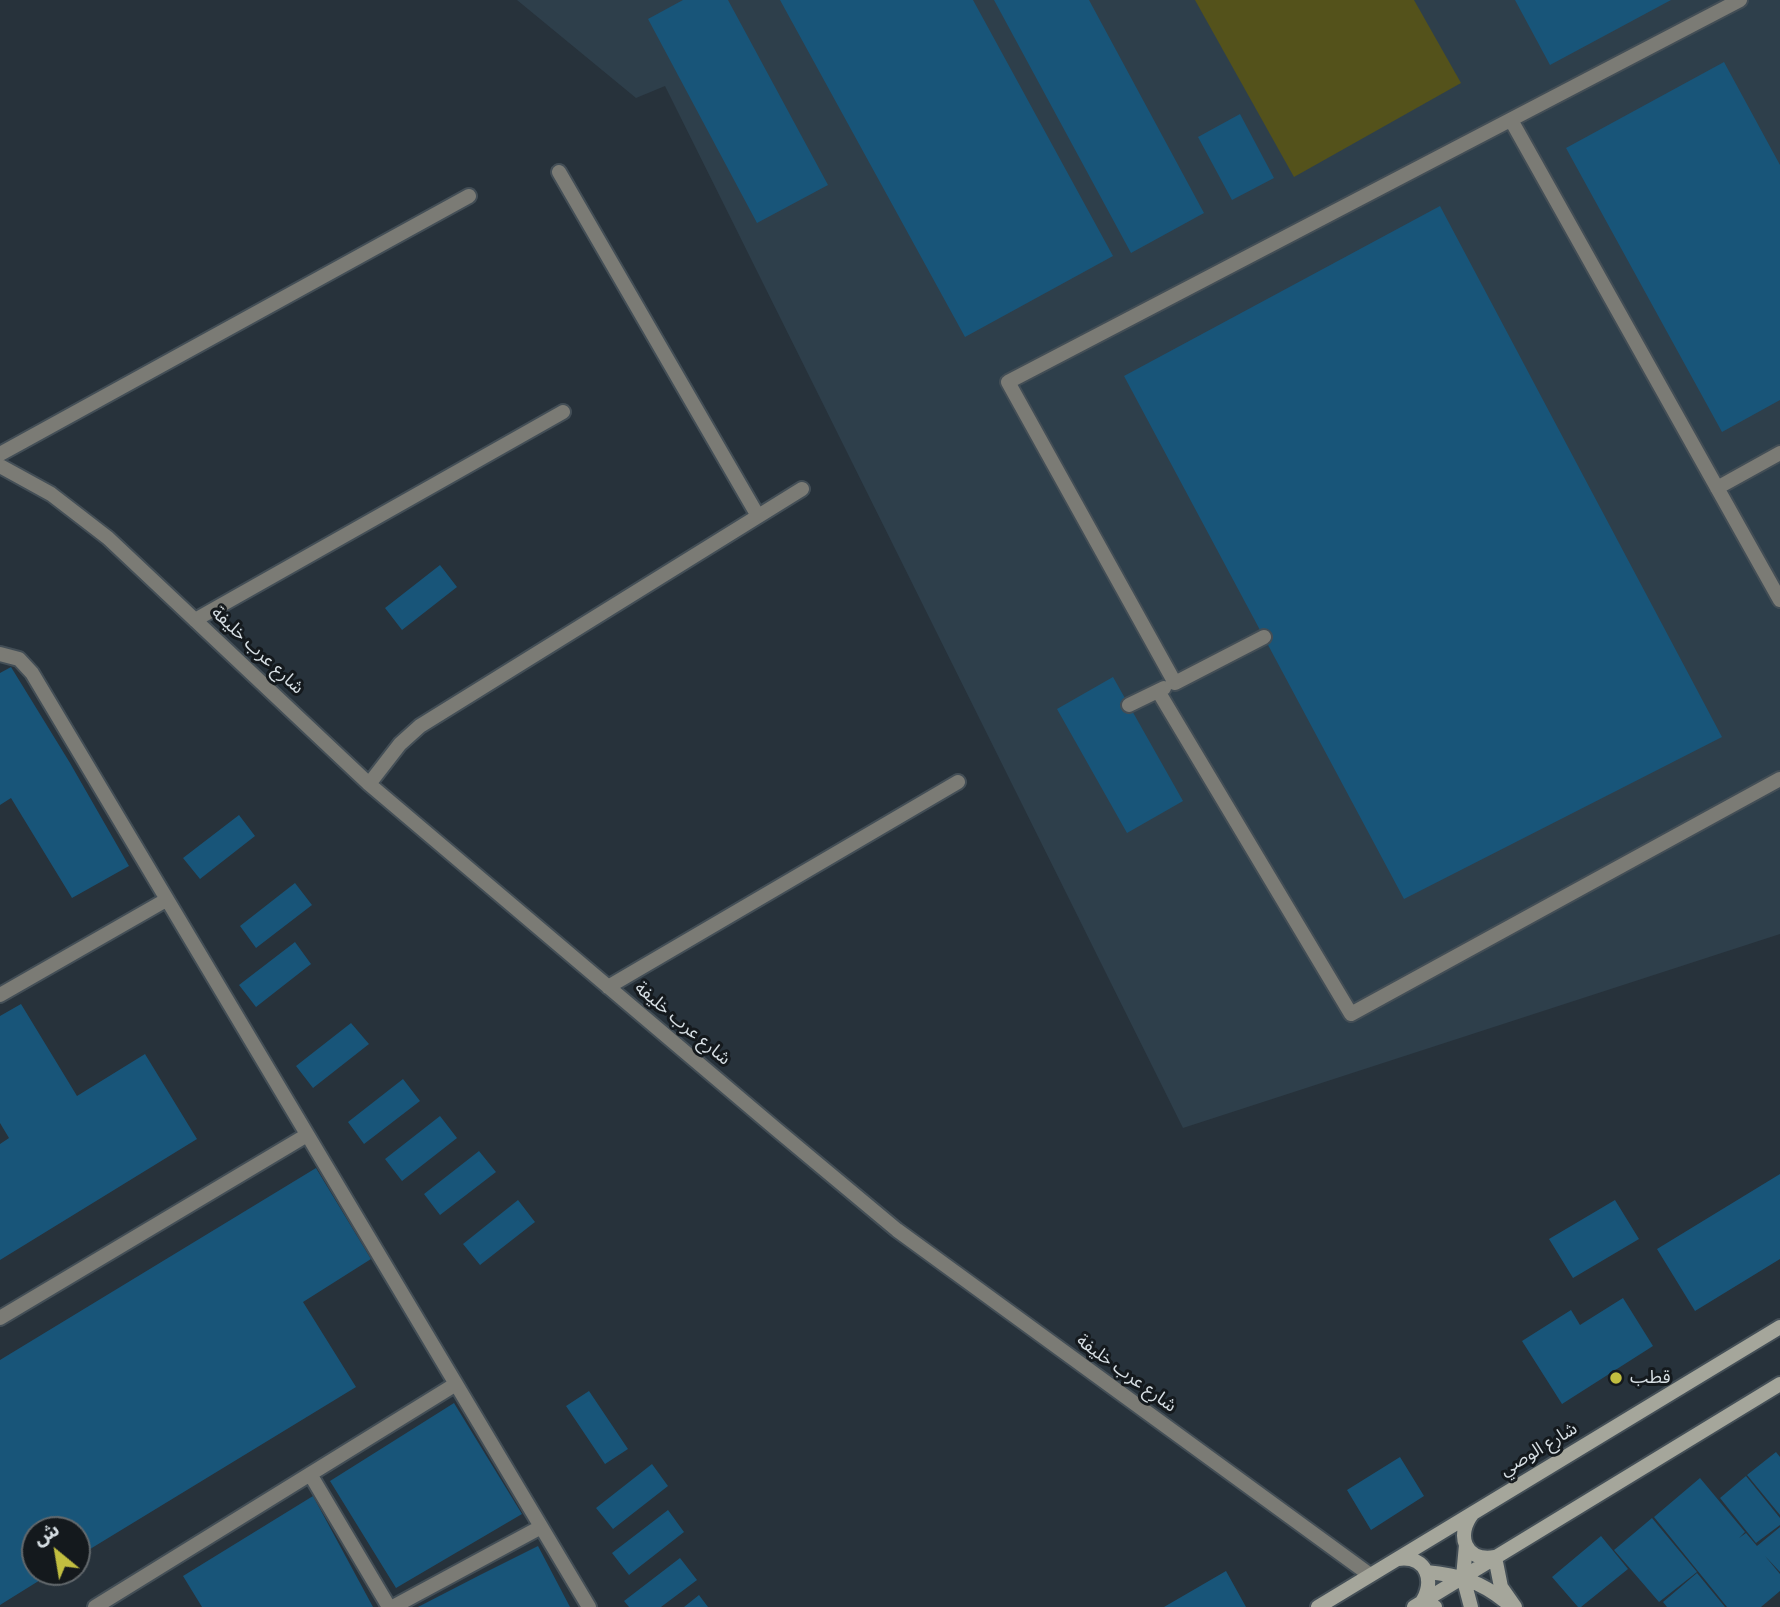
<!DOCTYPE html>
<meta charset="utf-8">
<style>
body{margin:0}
#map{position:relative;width:1780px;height:1607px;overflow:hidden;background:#27323b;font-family:Roboto,"Noto Sans Arabic",sans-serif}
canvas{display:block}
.north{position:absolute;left:21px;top:1516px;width:70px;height:70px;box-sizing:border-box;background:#14191d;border:2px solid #62686c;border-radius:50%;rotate:330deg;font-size:19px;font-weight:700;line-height:28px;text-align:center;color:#d6dee3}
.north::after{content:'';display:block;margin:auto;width:24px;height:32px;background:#c1be40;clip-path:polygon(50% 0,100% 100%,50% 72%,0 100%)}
</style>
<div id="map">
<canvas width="1780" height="1607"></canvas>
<div class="north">ش</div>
</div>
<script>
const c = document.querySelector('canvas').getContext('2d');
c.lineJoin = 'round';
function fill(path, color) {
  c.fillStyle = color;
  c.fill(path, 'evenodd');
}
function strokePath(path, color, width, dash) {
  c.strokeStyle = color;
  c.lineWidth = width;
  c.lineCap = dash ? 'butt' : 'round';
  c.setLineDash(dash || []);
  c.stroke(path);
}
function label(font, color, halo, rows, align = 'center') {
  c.font = font + ' Roboto,"Noto Sans Arabic",sans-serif';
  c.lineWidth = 6;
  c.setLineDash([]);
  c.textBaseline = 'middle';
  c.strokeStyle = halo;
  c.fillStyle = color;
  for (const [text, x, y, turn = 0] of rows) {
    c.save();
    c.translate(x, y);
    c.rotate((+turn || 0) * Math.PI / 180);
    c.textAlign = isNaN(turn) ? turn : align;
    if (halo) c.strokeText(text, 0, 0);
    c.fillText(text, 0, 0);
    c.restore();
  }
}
const built = new Path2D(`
 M517,0H1780V934L1183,1128L665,86L636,98Z`);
const green = new Path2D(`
 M1195,0H1414L1461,83L1294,177Z`);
const building = new Path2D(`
 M683,0H728L828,185L757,223L648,19Z
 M780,0H973L1113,256L965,337Z
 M994,0H1089L1204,213L1131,253Z
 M1515,0H1671L1550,65Z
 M1724,62L1780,165V400L1722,432L1566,148Z
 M1240,114L1274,178L1232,200L1198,137Z
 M1440,206L1722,737L1404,899L1124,376Z
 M440,565L457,587L402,630L385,608Z
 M11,667L70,763L129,866L72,898L11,798L0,805V673Z
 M1113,677L1183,801L1127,833L1057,709Z
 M239,815L255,836L200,879L183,858Z
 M295,883L312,905L256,948L240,926Z
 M295,942L311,964L256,1007L239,985Z
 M21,1004L77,1096L145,1054L197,1139L0,1260V1144L9,1138L0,1123V1016Z
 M351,1023L369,1044L313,1088L296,1066Z
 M403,1079L420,1101L364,1144L348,1122Z
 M440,1116L457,1138L402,1181L385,1159Z
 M479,1151L496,1172L440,1215L424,1194Z
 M316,1168L371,1259L303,1302L356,1387L77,1557V1530H35V1572H53L0,1605V1360Z
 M1780,1174V1259L1695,1311L1657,1249Z
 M518,1200L535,1222L480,1265L463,1244Z
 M1615,1200L1639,1239L1573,1278L1549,1239Z
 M1623,1298L1653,1346L1562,1404L1522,1341L1571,1310L1580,1325Z
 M589,1391L628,1449L605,1464L566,1406Z
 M454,1403L522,1514L396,1588L330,1481Z
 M1776,1452L1780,1457V1515L1747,1475Z
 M1400,1457L1424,1496L1371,1530L1347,1490Z
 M652,1464L668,1486L613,1529L596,1508Z
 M1746,1476L1780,1518V1525L1756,1543L1720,1498Z
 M1700,1478L1745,1532L1739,1538L1746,1533L1757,1546L1780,1527V1572L1765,1556L1780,1574V1591L1761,1607H1727L1654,1517Z
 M313,1496L373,1607H202L183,1576Z
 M668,1510L684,1532L629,1575L612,1553Z
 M1652,1518L1697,1572L1659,1602L1614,1550Z
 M1601,1536L1628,1569L1581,1607H1578L1552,1577Z
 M538,1546L570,1607H418L480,1575Z
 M680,1558L697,1580L661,1607H629L624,1601Z
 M1226,1571L1246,1607H1164Z
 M1697,1573L1725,1607H1667L1663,1602Z
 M699,1595L708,1607H684Z`);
const lane = new Path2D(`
 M1511,120L1780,600
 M1717,488L1780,453
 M1264,637L1175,683L1008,382L1740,0
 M1158,691L1351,1014L1780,779
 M1129,705L1164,688`);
const street = new Path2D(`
 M559,172L758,516
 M0,454L469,196
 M0,466L51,494L108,538L369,784L776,1129L897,1230L1370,1575
 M195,620L563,412
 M0,654L19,659L32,673L589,1607
 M369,784L400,744L420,726L802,489
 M608,987L958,782
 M0,995L166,900
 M0,1318L307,1135
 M310,1474L389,1607
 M95,1607L456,1384
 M393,1607L541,1527`);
const secondary = new Path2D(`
 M1473,1513C1455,1535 1465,1562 1495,1557L1501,1587L1515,1607
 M1466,1545L1463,1577L1471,1607
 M1398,1559C1427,1555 1436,1582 1421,1603L1435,1607
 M1426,1572C1459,1575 1480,1581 1506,1602
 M1318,1607L1780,1327
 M1414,1607L1780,1384`);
const markers = [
 [1616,1378,7,"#c1be40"]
];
const streetNames = [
 ["شارع عرب خليفة",257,651,43],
 ["شارع عرب خليفة",682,1024,40],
 ["شارع عرب خليفة",1126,1374,36],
 ["شارع الوصي",1539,1450,-31]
];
const poiNames = [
 ["قطب",1630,1378]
];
fill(built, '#2e3f4b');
fill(green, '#54521b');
fill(building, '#185579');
strokePath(lane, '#434e56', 18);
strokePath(street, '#434e56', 18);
strokePath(secondary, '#434e56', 18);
strokePath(lane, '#7b7b75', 14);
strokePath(street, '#7b7b75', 14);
strokePath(secondary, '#a5a69b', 14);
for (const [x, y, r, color] of markers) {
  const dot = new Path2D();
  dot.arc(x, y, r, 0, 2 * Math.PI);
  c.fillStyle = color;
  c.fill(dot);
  strokePath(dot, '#14191d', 2.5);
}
label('18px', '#d6dee3', '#14191d', streetNames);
label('18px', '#d6dee3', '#14191d', poiNames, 'left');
</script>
